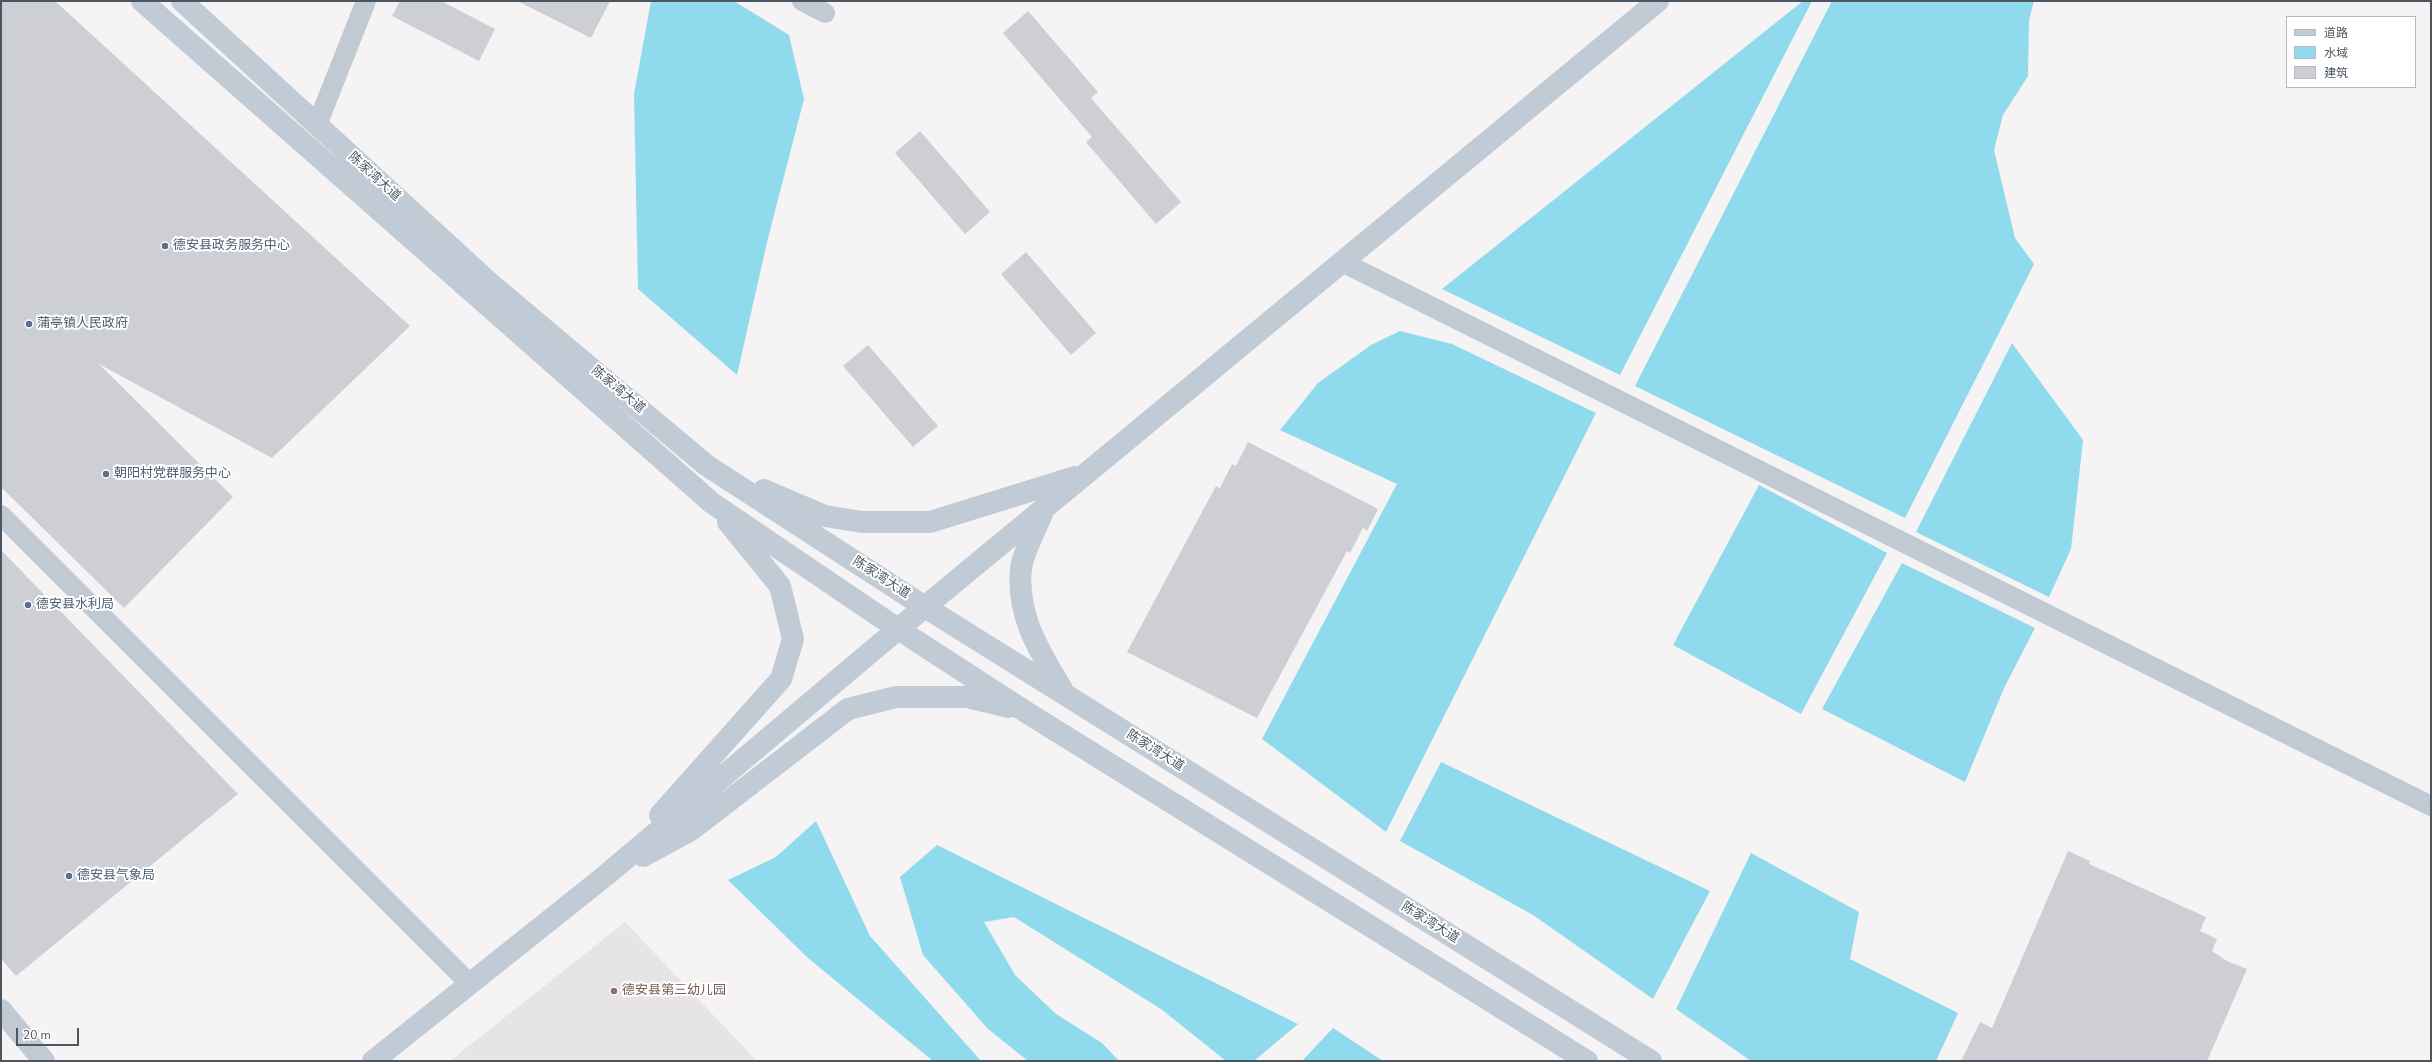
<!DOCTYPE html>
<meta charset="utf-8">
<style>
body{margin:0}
#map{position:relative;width:2432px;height:1062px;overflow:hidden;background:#f5f3f3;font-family:"Nunito Sans","Noto Sans SC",sans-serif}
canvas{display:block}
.frame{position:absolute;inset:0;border:2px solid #4a5661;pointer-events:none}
.legend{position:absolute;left:2286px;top:16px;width:130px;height:72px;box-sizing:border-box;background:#fff;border:1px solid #b7bbc0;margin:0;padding:5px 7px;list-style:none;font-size:12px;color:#4a5661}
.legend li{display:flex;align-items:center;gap:8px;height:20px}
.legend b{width:20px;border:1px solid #b7bbc0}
.scale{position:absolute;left:16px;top:1028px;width:63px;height:18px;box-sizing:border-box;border:2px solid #4a5661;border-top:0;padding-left:5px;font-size:12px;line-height:14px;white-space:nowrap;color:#4a5661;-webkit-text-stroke:3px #fff;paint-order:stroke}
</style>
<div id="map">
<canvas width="2432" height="1062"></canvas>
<div class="frame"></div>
<ul class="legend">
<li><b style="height:5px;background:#c1cbd6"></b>道路</li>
<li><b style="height:11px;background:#90daee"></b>水域</li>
<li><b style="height:11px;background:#cdcfd5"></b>建筑</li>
</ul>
<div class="scale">20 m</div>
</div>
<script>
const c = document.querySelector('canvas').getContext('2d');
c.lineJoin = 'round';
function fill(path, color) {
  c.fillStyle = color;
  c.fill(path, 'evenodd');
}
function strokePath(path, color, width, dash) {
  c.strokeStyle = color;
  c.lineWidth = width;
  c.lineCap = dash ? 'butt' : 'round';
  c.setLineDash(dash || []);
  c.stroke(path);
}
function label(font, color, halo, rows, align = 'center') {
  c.font = font + ' "Nunito Sans","Noto Sans SC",sans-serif';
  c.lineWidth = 4;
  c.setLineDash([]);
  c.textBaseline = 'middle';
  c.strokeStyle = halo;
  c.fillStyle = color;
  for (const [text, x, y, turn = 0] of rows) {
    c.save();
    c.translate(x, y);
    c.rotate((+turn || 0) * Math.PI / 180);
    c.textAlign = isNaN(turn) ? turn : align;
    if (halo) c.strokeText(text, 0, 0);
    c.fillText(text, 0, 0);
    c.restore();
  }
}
const education = new Path2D(`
 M625,922L757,1061H450Z`);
const water = new Path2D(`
 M651,1H734L789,35L804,99L768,238L737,375L638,289L634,94Z
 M1803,1H1812L1620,375L1442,289Z
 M1832,1H2034L2029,20L2028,76L2003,115L1994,150L2015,238L2034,264L1905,518L1635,386Z
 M1400,331L1452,344L1596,413L1386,832L1262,739L1397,484L1280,430L1318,383L1371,345Z
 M2012,343L2083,440L2071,549L2049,597L1916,532Z
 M1759,485L1887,553L1801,714L1673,645Z
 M1902,563L2035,628L2004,688L1965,782L1822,709Z
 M1441,762L1710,891L1653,999L1533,915L1400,841Z
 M816,821L870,936L981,1061H933L808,958L728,880L776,857Z
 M937,845L1298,1024L1254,1061H1226L1161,1009L1014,917L984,922L1015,975L1056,1014L1102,1043L1119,1061H1028L988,1029L923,955L900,877Z
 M1751,853L1859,912L1850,959L1958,1013L1936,1061H1751L1676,1009Z
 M1333,1028L1383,1061H1302Z`);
const building = new Path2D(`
 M1,1H55L410,326L272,458L99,364L233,497L124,608L1,487Z
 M400,1H441L495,29L479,61L392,16Z
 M517,1H610L591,38Z
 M1028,11L1098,92L1091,98L1181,202L1156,224L1086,142L1092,137L1003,33Z
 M920,131L990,212L965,234L895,153Z
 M1026,252L1096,333L1071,355L1001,274Z
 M868,345L938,426L913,447L843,366Z
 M1248,442L1378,509L1367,531L1363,528L1350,553L1347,551L1257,718L1127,652L1216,486L1220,488L1232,464L1236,466Z
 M1,550L238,794L16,976L1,959Z
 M2068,851L2090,861L2089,864L2206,917L2200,931L2217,939L2212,951L2227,961L2247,969L2207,1061H1961L1980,1022L1992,1028Z`);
const minor = new Path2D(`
 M802,1L825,13
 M317,125L366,1
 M1342,262L2431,806
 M1,515L470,984`);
const tertiary = new Path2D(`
 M1,1010L44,1061`);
const secondary = new Path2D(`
 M142,1L712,503L898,629L1026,712L1587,1061
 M182,1L493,286L706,465L925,607L1651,1061
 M764,490L825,516L862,522H930L1075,477
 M1043,511C1037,527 1023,552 1021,568C1016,616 1040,652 1063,691
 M660,815L781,679L793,639L780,586L728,522
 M643,856L691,830L848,709L896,697H967L1009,707
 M373,1061L605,876L898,629L1658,1`);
const markers = [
 [165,246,4,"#5c6f8a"],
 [29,324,4,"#5c6f8a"],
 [106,474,4,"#5c6f8a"],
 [28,605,4,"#5c6f8a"],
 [69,876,4,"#5c6f8a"],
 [614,991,4,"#8d6e63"]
];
const streetNames = [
 ["陈家湾大道",374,177,42],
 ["陈家湾大道",618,390,40],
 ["陈家湾大道",881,578,33],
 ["陈家湾大道",1155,751,32],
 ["陈家湾大道",1430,923,32]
];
const serviceNames = [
 ["德安县政务服务中心",173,246],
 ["蒲亭镇人民政府",37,324],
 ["朝阳村党群服务中心",114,474],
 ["德安县水利局",36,605],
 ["德安县气象局",77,876]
];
const educationNames = [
 ["德安县第三幼儿园",622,991]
];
fill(education, '#e6e4e5');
fill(water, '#90daee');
fill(building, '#cdcfd5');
strokePath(minor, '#c1cad2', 20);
strokePath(tertiary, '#c1cad2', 22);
strokePath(secondary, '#c1cbd6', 22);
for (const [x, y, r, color] of markers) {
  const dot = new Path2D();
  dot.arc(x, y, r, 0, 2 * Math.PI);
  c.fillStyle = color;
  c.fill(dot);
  strokePath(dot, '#fff', 1.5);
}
label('13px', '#4a5661', '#fff', streetNames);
label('13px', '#4e5e75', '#fff', serviceNames, 'left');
label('13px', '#785e54', '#fff', educationNames, 'left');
</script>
